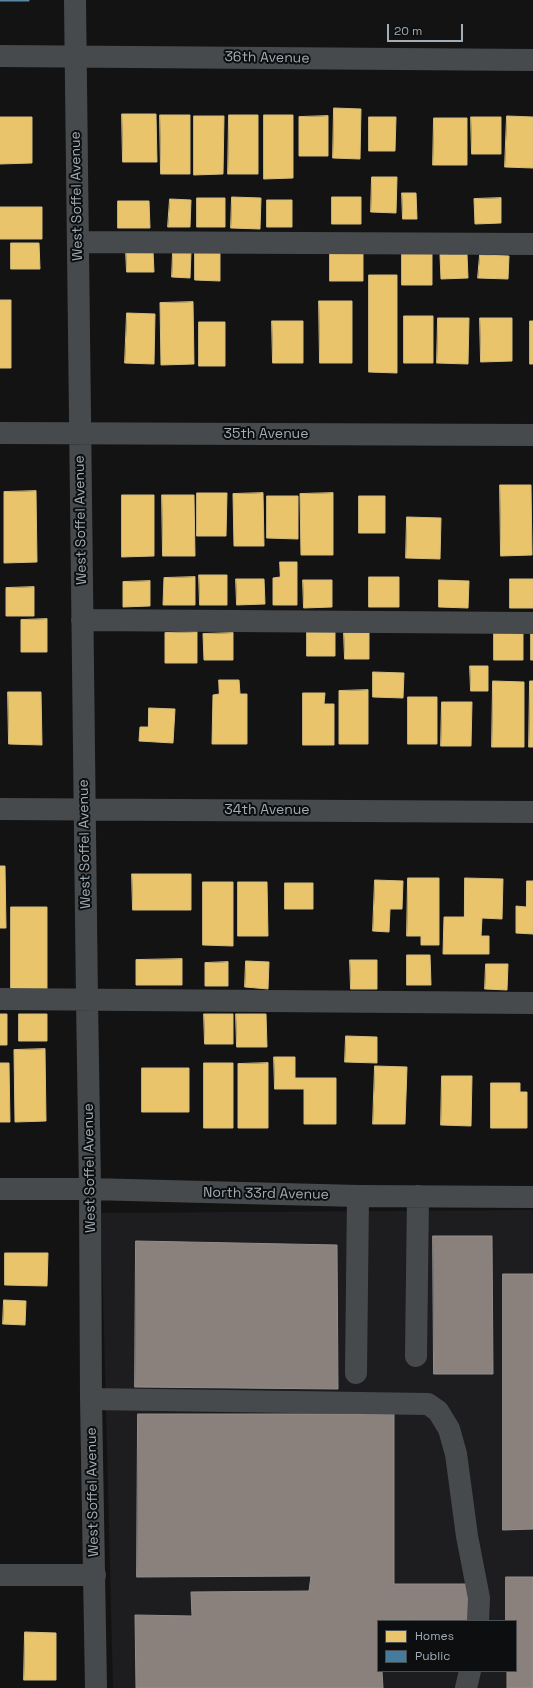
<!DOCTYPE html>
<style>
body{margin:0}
#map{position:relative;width:533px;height:1688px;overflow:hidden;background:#131313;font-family:"Space Grotesk",sans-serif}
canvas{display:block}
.legend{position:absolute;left:377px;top:1620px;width:140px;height:52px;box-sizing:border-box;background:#0d0e0f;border:1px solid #494e52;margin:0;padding:5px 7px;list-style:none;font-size:12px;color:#a2adb6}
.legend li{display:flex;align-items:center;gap:8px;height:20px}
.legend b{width:20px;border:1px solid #494e52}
.scale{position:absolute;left:387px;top:24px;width:76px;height:18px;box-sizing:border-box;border:2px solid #a2adb6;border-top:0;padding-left:5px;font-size:12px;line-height:14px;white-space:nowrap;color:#a2adb6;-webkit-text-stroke:3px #0d0e0f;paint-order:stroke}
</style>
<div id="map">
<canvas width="533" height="1688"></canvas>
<ul class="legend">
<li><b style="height:11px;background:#e9c46a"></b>Homes</li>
<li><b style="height:11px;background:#457b9d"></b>Public</li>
</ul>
<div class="scale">20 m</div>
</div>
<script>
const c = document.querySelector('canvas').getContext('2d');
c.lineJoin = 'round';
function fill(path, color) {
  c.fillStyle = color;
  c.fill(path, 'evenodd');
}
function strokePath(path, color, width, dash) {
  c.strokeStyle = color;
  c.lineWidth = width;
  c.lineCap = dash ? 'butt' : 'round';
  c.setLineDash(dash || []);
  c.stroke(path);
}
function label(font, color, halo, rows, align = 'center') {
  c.font = font + ' "Space Grotesk",sans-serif';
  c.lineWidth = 4;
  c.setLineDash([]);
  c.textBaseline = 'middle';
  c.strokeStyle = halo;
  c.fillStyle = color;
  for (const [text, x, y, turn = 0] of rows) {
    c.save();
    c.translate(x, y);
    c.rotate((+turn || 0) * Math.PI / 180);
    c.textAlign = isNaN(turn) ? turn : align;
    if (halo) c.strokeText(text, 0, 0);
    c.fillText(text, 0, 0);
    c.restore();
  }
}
const built = new Path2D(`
 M533,1210V1688H113L101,1213ZM378,1621H516V1671H378Z`);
const homes = new Path2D(`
 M334,108L361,109L360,159L333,158Z
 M122,114H156L157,162H123Z
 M160,115H190V174H161Z
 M229,115H258V174H228Z
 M264,115H293V178L264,179Z
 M194,116H224L223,174L194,175Z
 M328,116V156H299V117Z
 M507,116L533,117V168L505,167Z
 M0,117H32V163L0,164Z
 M369,117H396L395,151H369Z
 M471,117H501V154H472Z
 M434,118H467V165H433Z
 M372,177H397L396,213L371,212Z
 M402,193H416L417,219H403Z
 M232,197L261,198L260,229L231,228Z
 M332,197H361V224H332Z
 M197,198H225V227H197Z
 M501,198V223L475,224L474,199Z
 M170,199L191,200L190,227H168Z
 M267,200H292V227H267Z
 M118,201H149L150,228H118Z
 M0,207H42V239H0Z
 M11,243H39L40,269H11Z
 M126,251H153L154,272H127Z
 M173,252H191L190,278L172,277Z
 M195,252H220V281L195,280Z
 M330,252H363V281H330Z
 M402,252H432V285H402Z
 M467,254L468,278L441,279L440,255Z
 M480,255L509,256L508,279L478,278Z
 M369,275H397V373L369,372Z
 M0,300H11V368H0Z
 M319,301H352V363H320Z
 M193,302L194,364L161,365L160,303Z
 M127,313L155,314L154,364L125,363Z
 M404,316H433V363H404Z
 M438,318H469L468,364L437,363Z
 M480,318H512V361L481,362Z
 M272,321H303V363H273Z
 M530,321H533V364H530Z
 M199,322H225V366H199Z
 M500,485H531L532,555L501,556Z
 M36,491L37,562L4,563V492Z
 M197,493H227L226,536H197Z
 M263,493L264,546H234L233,494Z
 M333,493V555H301L300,494Z
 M122,495H154V556L122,557Z
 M162,495H194L195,556H163Z
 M267,496H298V539L267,538Z
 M359,496H385V533H359Z
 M407,517L441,518L440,559L406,558Z
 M280,562H297V605H273V578L280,577Z
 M199,575H227V605H200Z
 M195,577V605H163L164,578Z
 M369,577H399V607H369Z
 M236,579H264L265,604L237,605Z
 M510,579H533V608H510Z
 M303,580H332V607L304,608Z
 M439,580L469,581L468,608L439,607Z
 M150,581V606L123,607V582Z
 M34,587V616H6V588Z
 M47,619V652H21V620Z
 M197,632V663H165V633Z
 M307,632H335V656H307Z
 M233,633V660H204L203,634Z
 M344,633H369V659H345Z
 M494,633L523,634V660H494Z
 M531,633H533V660H531Z
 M470,666H488V691H471Z
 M373,672L404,673L403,698L373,697Z
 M219,680H239L240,694H247V744H212L213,695L219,694Z
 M493,681L524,682V747H492Z
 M530,681H533V747H529Z
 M368,690V744H339V691Z
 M8,692H41L42,745L9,744Z
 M303,693H325L324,704H334V745H303Z
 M408,697H437V744H408Z
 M442,702H472L471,746H441Z
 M149,708L175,709L173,743L139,741L140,727H148Z
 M0,866H5L6,928H0Z
 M132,874H191V910H133Z
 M408,878H439V945H421V936H407Z
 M465,878L503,879L502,919L482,918L481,936H489V954H443L444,917H464Z
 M375,880L403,881L402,909H390L389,932L373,931Z
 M527,881H533V934L516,933V906L526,907Z
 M203,882H233V946L203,945Z
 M238,882H267L268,936H238Z
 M285,883H313V909H285Z
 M11,907H47V994H11Z
 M407,955H430L431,985H407Z
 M182,959V985H136V960Z
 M350,960H377V989H351Z
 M246,961L269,962L268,989L245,987Z
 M228,962V986H205V963Z
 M486,964H508L507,990L485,989Z
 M0,1014H7V1045H0Z
 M19,1014H47V1041H19Z
 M204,1014H233V1044H205Z
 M236,1014H266L267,1047H237Z
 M346,1036L377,1037V1063L345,1062Z
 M45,1049L46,1121L15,1122L14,1050Z
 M274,1057H295V1078H336V1124H304V1089H275Z
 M0,1063H9L10,1122H0Z
 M204,1063H233V1128H204Z
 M268,1063V1128H238V1064Z
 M375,1066L407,1067L405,1124H373Z
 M142,1068H189V1112H142Z
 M442,1076H472L471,1126L441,1125Z
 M491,1083H520V1092H527V1128H491Z
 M5,1253H48L47,1286L5,1285Z
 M4,1300L26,1301L25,1325L3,1324Z
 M25,1632L56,1633V1680H24Z`);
const public = new Path2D(`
 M0,0H29V1H0Z`);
const industry = new Path2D(`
 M433,1236H492L493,1374H434Z
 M136,1241L337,1245L338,1389L135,1387Z
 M503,1274H533V1529L503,1530Z
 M138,1414H394V1584H468L469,1621H414V1620L378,1621V1671H382L383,1688H136L135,1615L192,1616L191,1592L309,1591L311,1576L137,1577Z
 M506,1577H533V1688H507V1671H516V1621H506Z`);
const minor = new Path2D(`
 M75,0L87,999L90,1189L91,1399L96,1688
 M0,56L533,60
 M78,242L533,244
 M0,433L533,435
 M82,620L533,623
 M0,809L533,812
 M0,999L533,1003
 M0,1189H90L358,1196L533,1197
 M416,1356L418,1196
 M356,1373L358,1196
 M91,1399L428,1404L438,1411L449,1429L456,1454L467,1536L479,1598L478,1621
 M0,1575H95
 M466,1688L470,1671`);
const streetNames = [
 ["36th Avenue",267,58,1],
 ["West Soffel Avenue",77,196,-91],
 ["35th Avenue",266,434],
 ["West Soffel Avenue",81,520,-91],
 ["34th Avenue",267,810],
 ["West Soffel Avenue",85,844,-91],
 ["West Soffel Avenue",90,1168,-91],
 ["North 33rd Avenue",266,1194,1],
 ["West Soffel Avenue",93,1492,-91]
];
fill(built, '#1d1d1f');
fill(homes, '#e9c46a');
strokePath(homes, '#d4bd81', 1);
fill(public, '#457b9d');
strokePath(public, '#618aa4', 1);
fill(industry, '#8a817c');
strokePath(industry, '#918e8d', 1);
strokePath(minor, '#474a4c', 22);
label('14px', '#a2adb6', '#0d0e0f', streetNames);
</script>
